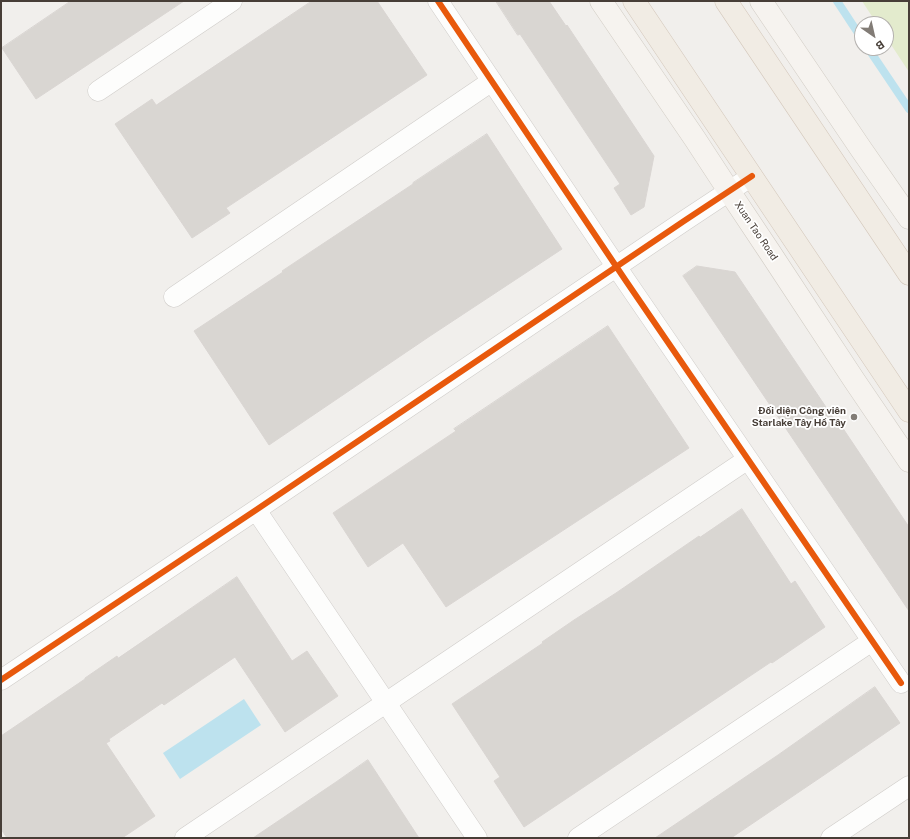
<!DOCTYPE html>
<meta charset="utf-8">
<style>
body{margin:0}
#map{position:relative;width:910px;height:839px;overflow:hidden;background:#f1efec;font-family:"Public Sans",sans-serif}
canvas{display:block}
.frame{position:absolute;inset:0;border:2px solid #473e37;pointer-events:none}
.north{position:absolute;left:854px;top:16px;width:40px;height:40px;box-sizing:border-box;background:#fff;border:1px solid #b5b2af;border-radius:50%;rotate:146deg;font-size:11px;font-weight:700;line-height:16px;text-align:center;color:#473e37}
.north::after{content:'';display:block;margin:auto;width:14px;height:18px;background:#827c76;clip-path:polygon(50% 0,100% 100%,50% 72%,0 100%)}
</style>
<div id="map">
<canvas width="910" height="839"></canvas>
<div class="frame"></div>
<div class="north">B</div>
</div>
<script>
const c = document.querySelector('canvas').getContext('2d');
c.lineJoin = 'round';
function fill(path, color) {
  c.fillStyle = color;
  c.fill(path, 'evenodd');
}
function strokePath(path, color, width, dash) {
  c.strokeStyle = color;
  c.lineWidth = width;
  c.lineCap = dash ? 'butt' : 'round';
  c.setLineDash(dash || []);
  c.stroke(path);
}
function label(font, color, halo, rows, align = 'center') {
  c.font = font + ' "Public Sans",sans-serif';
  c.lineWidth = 3.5;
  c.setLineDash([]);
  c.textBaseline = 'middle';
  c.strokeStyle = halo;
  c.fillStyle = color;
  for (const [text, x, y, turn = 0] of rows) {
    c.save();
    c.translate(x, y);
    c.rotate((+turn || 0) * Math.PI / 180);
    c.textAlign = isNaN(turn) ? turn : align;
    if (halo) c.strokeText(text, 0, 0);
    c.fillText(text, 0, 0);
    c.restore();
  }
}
const green = new Path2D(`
 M862,1H909V72L886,37V24H877Z`);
const water = new Path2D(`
 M244,699L261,725L180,779L163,753Z`);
const stream = new Path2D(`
 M837,1L862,39
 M868,48L909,109`);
const building = new Path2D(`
 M71,1H184L36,99L2,48Z
 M312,1H377L427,75L226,208L230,213L192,238L115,124L152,99L156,105Z
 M496,1H549L566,26L567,25L654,156L644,207L631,215L614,188L620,184L520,34L518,35Z
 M487,134L562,249L430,336L269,445L194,331L283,272L282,271L312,251L413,184V183Z
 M697,266L735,272L834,419L836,418L909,527V611L683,276Z
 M608,326L689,448L446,607L403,543L368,567L333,513L456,431L454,429Z
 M742,509L791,584L795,581L825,627L772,663L771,662L524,827L494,781L500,777L452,704L543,643L542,642L574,620L616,593L699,536L700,537Z
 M237,577L292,661L307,651L338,696L285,732L235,657L164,705L162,703L109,739L110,741L106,743L155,816L122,838H7L1,829V736L85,679V678L117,656L118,658Z
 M875,687L900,723L827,773L731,838H655L778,755Z
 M368,760L419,838H253L336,782Z`);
const street = new Path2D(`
 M438,1L626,281L901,683
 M98,91L232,1
 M174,297L492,81
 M256,510L477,838
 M1,680L256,510L684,221L752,176
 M185,838L748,459
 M578,838L872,641
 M831,838L909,786`);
const secondary = new Path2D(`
 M601,1L695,139L729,191L769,251L854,380L909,461
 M761,1L861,149L909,218`);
const primary = new Path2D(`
 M634,1L909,411
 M726,1L909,274`);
const cycleway = new Path2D(`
 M438,1L626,281L901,683
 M1,680L256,510L684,221L752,176`);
const markers = [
 [854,417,4,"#827c76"]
];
const streetNames = [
 ["Xuan Tao Road",756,231,56]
];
const poiNames = [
 ["Đối diện Công viên",846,411],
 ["Starlake Tây Hồ Tây",846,423]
];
fill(green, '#e3ebcd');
fill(water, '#bde2ee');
strokePath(stream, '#bde2ee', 8);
fill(building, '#d9d6d2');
strokePath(building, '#d9d5d2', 1);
strokePath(street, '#cfccc9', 21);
strokePath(secondary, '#d1ccc4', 23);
strokePath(primary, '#d3c7ba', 23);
strokePath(street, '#fdfdfc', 20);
strokePath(secondary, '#f6f3ef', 22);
strokePath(primary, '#f1ece4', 22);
strokePath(cycleway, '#e8590c', 6);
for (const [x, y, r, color] of markers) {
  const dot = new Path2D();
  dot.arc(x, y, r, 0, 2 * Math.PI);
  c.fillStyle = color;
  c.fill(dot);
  strokePath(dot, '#fff', 1.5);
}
label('10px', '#473e37', '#fff', streetNames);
label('bold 10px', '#473e37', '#fff', poiNames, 'right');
</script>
